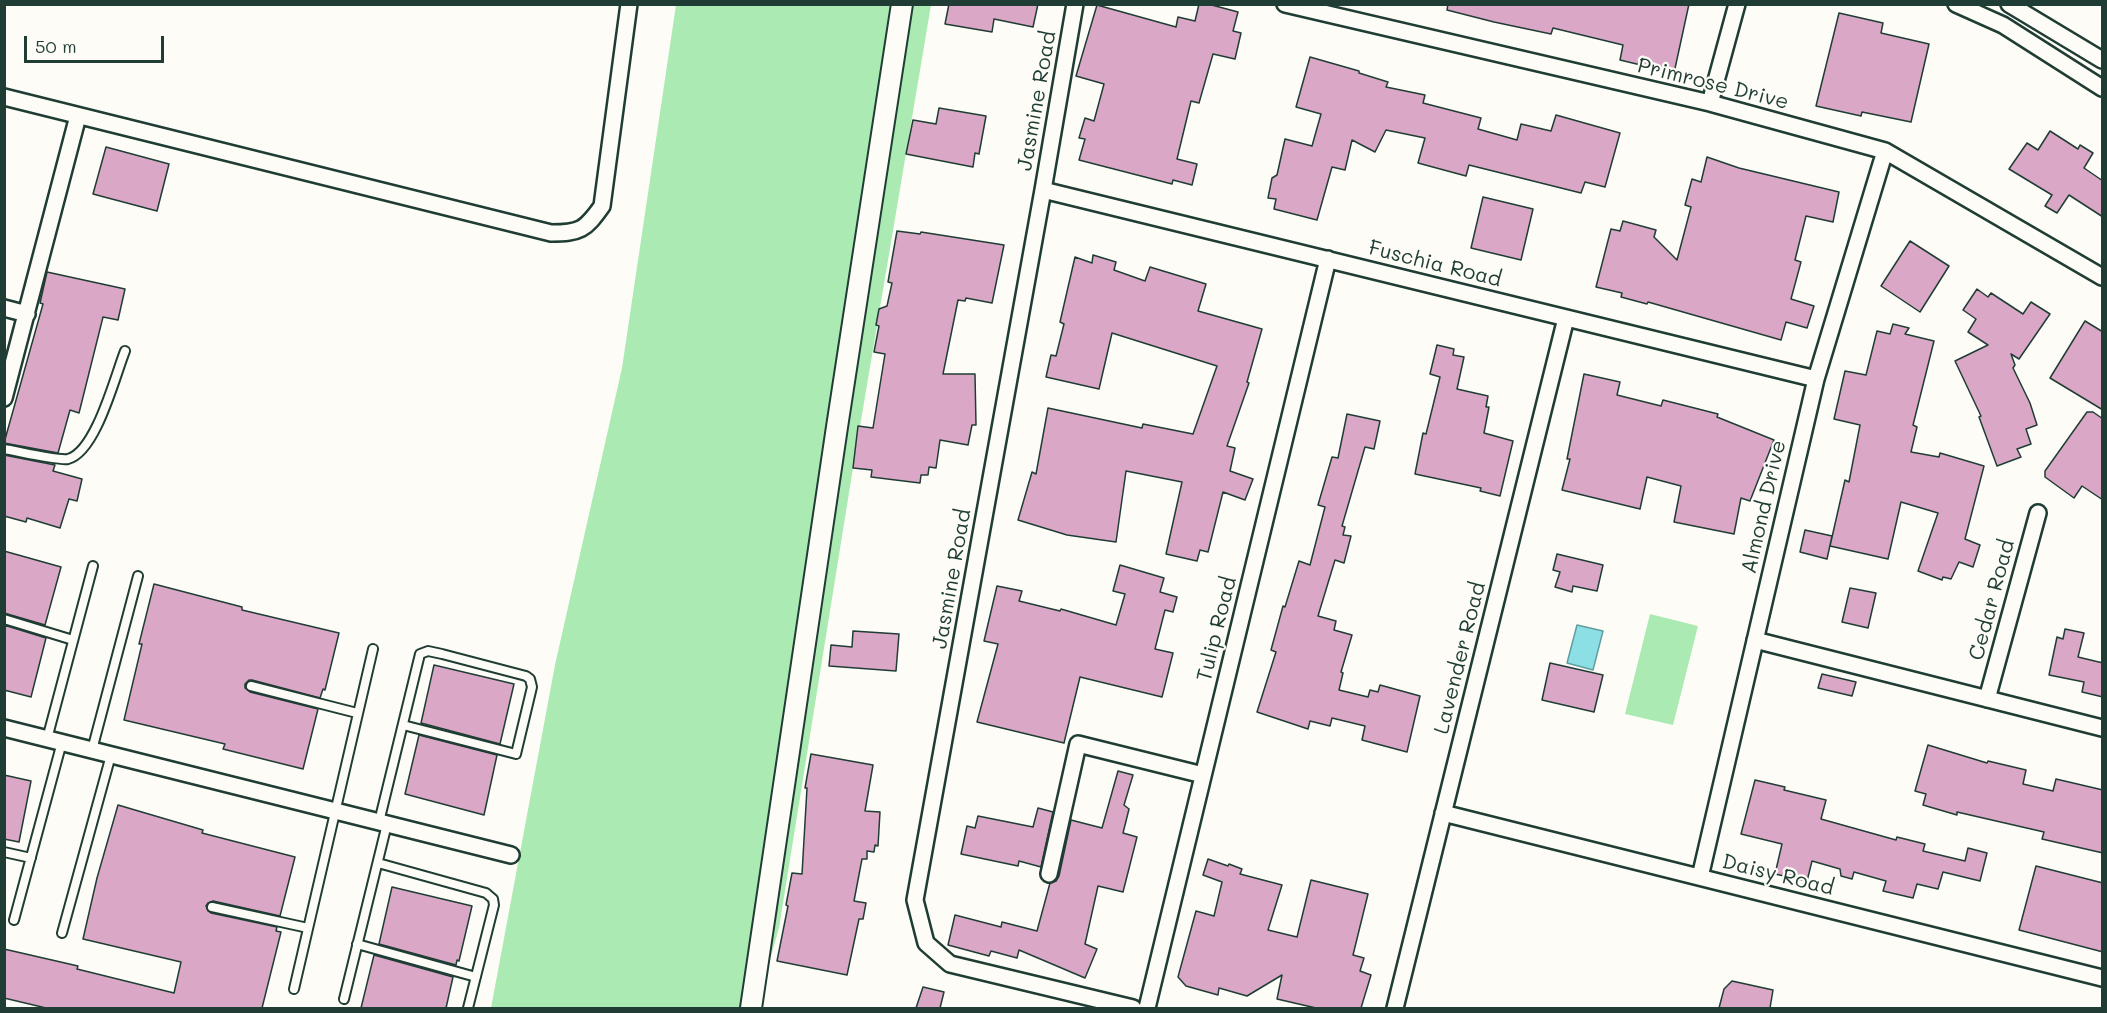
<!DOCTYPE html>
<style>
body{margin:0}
#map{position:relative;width:2107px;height:1013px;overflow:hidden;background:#fdfcf7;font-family:Mali,sans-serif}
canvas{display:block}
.frame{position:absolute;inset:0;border:6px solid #1f3d34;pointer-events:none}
.scale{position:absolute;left:24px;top:36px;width:140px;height:27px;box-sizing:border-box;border:3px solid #1f3d34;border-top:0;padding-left:8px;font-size:18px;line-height:21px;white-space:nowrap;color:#1f3d34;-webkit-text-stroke:4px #fdfcf7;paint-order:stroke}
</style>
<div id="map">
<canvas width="2107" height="1013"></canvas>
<div class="frame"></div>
<div class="scale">50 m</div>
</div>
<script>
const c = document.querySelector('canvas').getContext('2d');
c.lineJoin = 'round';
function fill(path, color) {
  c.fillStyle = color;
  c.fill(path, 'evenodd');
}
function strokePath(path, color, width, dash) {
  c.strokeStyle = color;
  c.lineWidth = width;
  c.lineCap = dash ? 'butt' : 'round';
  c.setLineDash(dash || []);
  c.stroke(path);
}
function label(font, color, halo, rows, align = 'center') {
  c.font = font + ' Mali,sans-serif';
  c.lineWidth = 4.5;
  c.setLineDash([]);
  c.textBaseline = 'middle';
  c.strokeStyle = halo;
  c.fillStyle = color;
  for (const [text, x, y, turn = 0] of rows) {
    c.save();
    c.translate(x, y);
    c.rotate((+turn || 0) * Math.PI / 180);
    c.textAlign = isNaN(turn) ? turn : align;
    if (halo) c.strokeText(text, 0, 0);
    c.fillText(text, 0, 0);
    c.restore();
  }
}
const green = new Path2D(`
 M676,5H931L853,468L779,928L756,1008H491L555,665L622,368Z
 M1650,614L1698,626L1673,725L1625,714Z`);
const water = new Path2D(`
 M1577,625L1603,631L1593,670L1567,663Z`);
const building = new Path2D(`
 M949,4H1038L1033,27L994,19L992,32L945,24Z
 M1199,4H1208L1238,12L1233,31L1241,33L1235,59L1213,54L1199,103L1191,101L1177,159L1197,164L1192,185L1173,180L1172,184L1079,160L1085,139L1079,138L1085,118L1094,121L1104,84L1076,76L1097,5L1176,27L1178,17L1195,21Z
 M1448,4H1689L1674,73L1620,60L1623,45L1553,28L1551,34L1494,22L1447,10Z
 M1839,13L1883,23L1881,33L1929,44L1911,122L1862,112L1861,116L1816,106Z
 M1310,57L1359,71V73L1388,82L1386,87L1425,95L1423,103L1481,118L1478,129L1517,140L1521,124L1551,131L1556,115L1620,133L1605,187L1585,182L1581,193L1469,165L1466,176L1418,163L1425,138L1386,130L1375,152L1352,140L1345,170L1332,167L1317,220L1274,209L1276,199L1268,198L1272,178L1277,175L1285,139L1312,146L1321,114L1296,107Z
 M939,108L986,116L979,154L975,153L973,167L906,154L913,120L936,124Z
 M2050,131L2078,149L2080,145L2093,153L2084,168L2103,181V217L2069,195L2057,213L2045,206L2052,195L2009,169L2027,143L2038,150Z
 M106,147L169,164L157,211L93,194Z
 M1707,157L1739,168L1839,192L1833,222L1806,216L1795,260L1801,262L1791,299L1814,306L1807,328L1786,322L1781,340L1648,302L1647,304L1621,297L1622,293L1596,287L1611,229L1620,231L1623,221L1656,230L1654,237L1677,260L1691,207L1685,205L1692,179L1701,182Z
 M1483,197L1533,209L1521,260L1471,248Z
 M897,231L920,234L921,232L1004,245L992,303L966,298L965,301L958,300L943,374H975L976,425H972L968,445L940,440L936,468L929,467L928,475H921L920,483L871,477L872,470L853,468L858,426L873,428L885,354L874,352L879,326L876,325L879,309L887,306L892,283L888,282Z
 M1910,241L1949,266L1920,312L1881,286Z
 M1093,255L1116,262L1114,270L1145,281L1150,267L1206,284L1198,311L1262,329L1247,382L1249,383L1227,446L1235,448L1230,471L1253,479L1245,500L1223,492L1208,552L1200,550L1197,561L1166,554L1182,482L1126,471L1116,542L1067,535L1018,520L1032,472L1036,474L1048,408L1142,428L1143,424L1193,434L1217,366L1112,333L1099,389L1046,377L1051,355L1056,356L1064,324L1060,322L1075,257L1092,263Z
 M47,272L125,289L118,320L103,317L79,413L70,410L58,453L4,443L43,304L40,303Z
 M1977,289L1988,297L1991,293L2023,314L2031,302L2050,314L2019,359L2011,354L2015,365L2013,368L2030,403L2037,425L2026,429L2031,444L2017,449L2021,457L1997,466L1979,417L1981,416L1955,361L1988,345L1968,332L1976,319L1963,310Z
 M2085,321L2103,332V410L2050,378Z
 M1893,324L1909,328L1905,334L1934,341L1913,425L1917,427L1911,452L1939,457L1940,453L1984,466L1965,539L1980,545L1973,567L1959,562L1951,579L1943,577L1942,580L1918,571L1938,513L1901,502L1888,559L1830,546L1845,480L1849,482L1860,425L1834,419L1845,371L1866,375L1877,331L1890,334Z
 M1437,345L1454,349L1453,355L1464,357L1457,389L1488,396L1486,407H1489L1484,433L1513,441L1500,496L1480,491L1481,488L1415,474L1423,433L1426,434L1440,377L1430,374Z
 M1584,374L1620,382L1617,395L1661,406L1663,400L1718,414L1717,417L1774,440L1750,501L1741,498L1734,534L1674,522L1681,486L1647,477L1640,509L1562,490L1570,459H1567Z
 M2087,412H2093L2103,419V500L2082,486L2074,498L2045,477V471Z
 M1347,414L1380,421L1374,449L1365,447L1342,526L1345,527L1343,535L1351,536L1344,563L1335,560L1318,616L1336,621L1334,630L1352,635L1341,672L1343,673L1339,690L1368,697L1370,690L1378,692L1380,685L1420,696L1407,752L1362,740L1365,726L1332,718L1330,726L1310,721L1308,729L1257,712L1276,652L1271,650L1283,606L1285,607L1299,561L1310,565L1325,507L1318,505L1332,457L1338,458Z
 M4,455L55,465L53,471L82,479L77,501L69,499L60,528L27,518L26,522L4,516Z
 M1805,530L1832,536L1827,559L1800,552Z
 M4,551L61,567L45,625L4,613Z
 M1557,554L1603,565L1597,591L1573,586L1572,592L1555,587L1560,572L1553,570Z
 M1120,565L1164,578L1160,592L1177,597L1173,612L1165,610L1155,649L1173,653L1162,697L1080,677L1064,743L977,722L998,644L984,641L997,586L1022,591L1019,601L1060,611L1061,609L1116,625L1125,594L1113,591Z
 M154,584L242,607V610L339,633L325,690L323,689L320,698L252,680H249L245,684V688L250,692L318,709L303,769L223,749L225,744L124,720L142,644H139Z
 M1850,588L1876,593L1868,628L1842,622Z
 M4,625L46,638L31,697L4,690Z
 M2065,629L2084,633L2078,657L2103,663V697L2082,692L2084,682L2049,675L2057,637L2063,639Z
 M853,631L899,634L896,671L829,666L831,645L852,647Z
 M1550,663L1603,675L1594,712L1542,700Z
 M434,665L514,684L500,744L421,723Z
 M1822,674L1856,682L1852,696L1818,688Z
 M419,735L497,755L484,815L405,794Z
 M1928,745L1987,763L1988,761L2026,770L2023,784L2053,791L2056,779L2103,790V853L2042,839L2044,832L1957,812V815L1923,805L1926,794L1915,791Z
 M811,754L873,765L865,811L880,812L878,846L875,845L874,852L867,851V859H862L854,901L866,903L863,919H859L847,975L777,961L788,906L786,905L792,873L802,874L807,788H805Z
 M1118,771L1133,775L1124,805L1129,809L1123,833L1137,837L1123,892L1098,886L1085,944L1097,949L1085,978L1019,950L1017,958L991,951L989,956L948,945L955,915L1001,927L1002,922L1037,931L1050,883L1056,881L1059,876L1071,820L1102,828Z
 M4,775L31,781L19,842L4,839Z
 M1755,780L1785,787L1784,790L1826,800L1821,819L1896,840L1897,837L1925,844L1923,851L1965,861L1968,848L1987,853L1980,881L1943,872L1938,889L1917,884L1913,898L1883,891L1886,881L1854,872L1852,879L1841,876L1840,869L1812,861L1807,881L1775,874L1782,844L1741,834Z
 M118,805L203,830L202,833L295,857L280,916L213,901L208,903L206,906L208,911L211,913L277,927L276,931L281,932L262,1008H46L4,998V949L78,966L77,969L174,993L181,962L83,939L97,878Z
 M1038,808L1053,812L1041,867L1019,861L1018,866L961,854L967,826L975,828L978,816L1033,827Z
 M1208,859L1228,866L1229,864L1242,869L1240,874L1282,885L1268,930L1297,937L1311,880L1368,894L1353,955L1364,958L1360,971L1371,975L1361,1008H1316L1277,999L1282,975L1247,996L1219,988L1218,995L1186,986L1178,977L1196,911L1214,916L1222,882L1203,875Z
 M2036,866L2103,883V952L2019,930Z
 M392,887L472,906L459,961L457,960L456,965L379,944Z
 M374,955L453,977L446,1008H361Z
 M1732,981L1773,990L1770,1008H1719L1724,989Z
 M923,987L944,992L940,1008H916Z`);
const service = new Path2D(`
 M4,449C17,451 58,461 68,459C96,452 115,376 125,351
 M4,619L73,640
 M251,686L357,713
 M47,739L93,566
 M92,750L138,576
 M379,822L420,654L428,651L442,654L526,676L530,679L532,687L516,754L403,725
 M4,852L31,858
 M378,863L486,893L493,899L494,905L468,1008
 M212,907L308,928
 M14,920L62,742
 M62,933L111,755
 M357,944L476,977
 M294,989L373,649
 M344,999L387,824`);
const minor = new Path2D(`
 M1075,4L1043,190L915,900L926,943L950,964L1133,1008
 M1285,4L1710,103L1885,151L2102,277
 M1956,4L2003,25L2102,88
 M2009,4L2102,60
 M4,97L551,233C580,233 585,230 602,206L629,4
 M1710,103L1737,4
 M1043,190L1816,379
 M4,308L27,314
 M4,398L78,116
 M1755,640L2102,728
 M1987,699L2038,513
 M4,728L511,855
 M1443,813L2102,978
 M1049,874L1078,744L1203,775
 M1700,877L1816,379L1885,151
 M1147,1008L1328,259
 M1395,1008L1566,318`);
const tertiary = new Path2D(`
 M751,1008L837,427L902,4`);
const streetNames = [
 ["Primrose Drive",1713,84,14],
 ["Jasmine Road",1037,101,-80],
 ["Fuschia Road",1435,264,14],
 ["Almond Drive",1764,507,-77],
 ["Jasmine Road",952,579,-80],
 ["Cedar Road",1992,600,-75],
 ["Tulip Road",1217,629,-76],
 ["Lavender Road",1460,658,-76],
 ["Daisy Road",1778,875,14]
];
fill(green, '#abebb3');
fill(water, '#8ddfe6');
strokePath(water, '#619e9f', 1.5);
fill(building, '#daa8c6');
strokePath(building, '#1f3d34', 1.5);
strokePath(service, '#1f3d34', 12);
strokePath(minor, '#1f3d34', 20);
strokePath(tertiary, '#1f3d34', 24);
strokePath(service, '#fdfcf7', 8);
strokePath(minor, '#fdfcf7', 15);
strokePath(tertiary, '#fdfcf7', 20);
label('21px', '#1f3d34', '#fdfcf7', streetNames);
</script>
